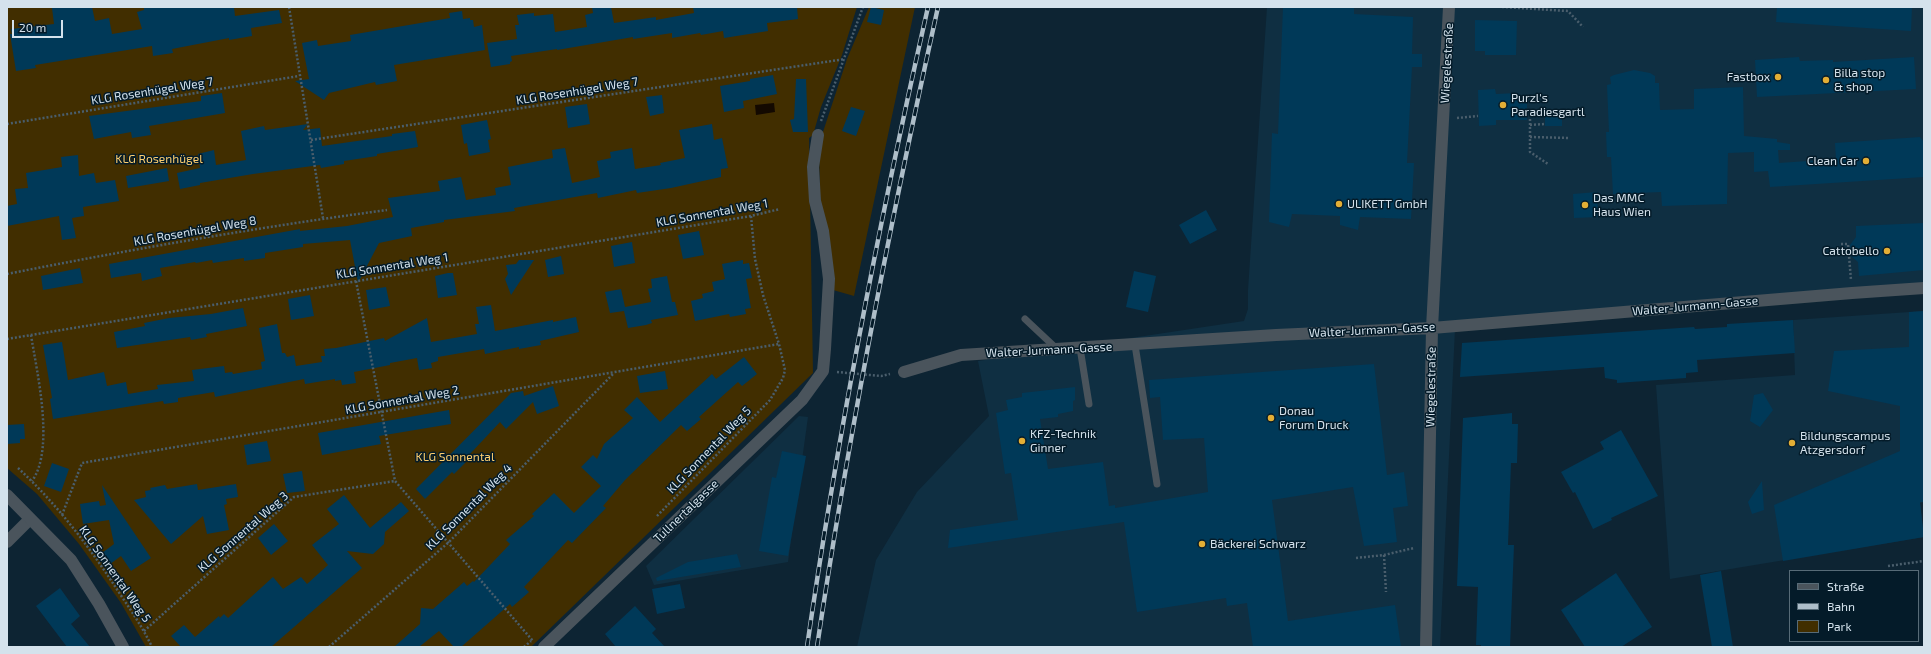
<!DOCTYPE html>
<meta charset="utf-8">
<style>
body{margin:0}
#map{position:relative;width:1931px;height:654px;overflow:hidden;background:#0d2433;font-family:"Exo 2",sans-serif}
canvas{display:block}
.frame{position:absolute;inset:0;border:8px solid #d4e2ec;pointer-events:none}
.legend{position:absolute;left:1789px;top:570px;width:130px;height:72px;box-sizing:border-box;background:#041b29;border:1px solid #576b77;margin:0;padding:5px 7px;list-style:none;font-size:12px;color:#d4e2ec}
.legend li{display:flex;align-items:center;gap:8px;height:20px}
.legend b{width:20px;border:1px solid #576b77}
.scale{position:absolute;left:12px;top:20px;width:51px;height:18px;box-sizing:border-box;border:2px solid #d4e2ec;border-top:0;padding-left:5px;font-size:12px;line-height:14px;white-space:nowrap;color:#d4e2ec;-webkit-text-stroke:3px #041b29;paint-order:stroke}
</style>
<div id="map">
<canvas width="1931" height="654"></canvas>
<div class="frame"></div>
<ul class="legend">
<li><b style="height:5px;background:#4a545c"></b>Straße</li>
<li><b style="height:5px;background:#aebec9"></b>Bahn</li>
<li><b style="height:11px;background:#412e00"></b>Park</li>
</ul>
<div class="scale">20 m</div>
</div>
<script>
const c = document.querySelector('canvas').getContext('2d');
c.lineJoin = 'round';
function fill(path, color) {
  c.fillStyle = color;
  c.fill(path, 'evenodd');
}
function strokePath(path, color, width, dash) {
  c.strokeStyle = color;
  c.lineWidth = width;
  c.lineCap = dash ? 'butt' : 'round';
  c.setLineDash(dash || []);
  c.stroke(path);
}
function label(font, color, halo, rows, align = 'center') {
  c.font = font + ' "Exo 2",sans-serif';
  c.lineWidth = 3;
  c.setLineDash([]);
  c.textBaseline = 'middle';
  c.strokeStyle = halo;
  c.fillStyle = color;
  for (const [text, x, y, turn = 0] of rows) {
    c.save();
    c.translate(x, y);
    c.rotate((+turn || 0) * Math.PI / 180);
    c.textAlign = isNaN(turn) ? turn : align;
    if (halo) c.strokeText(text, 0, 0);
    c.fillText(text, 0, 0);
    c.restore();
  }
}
const built = new Path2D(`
 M1267,7H1924V293L1455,329L1440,647H857L876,560L917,492L989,416L978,361L1244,321L1248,309V290Z
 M1924,311V502L1920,503L1924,537L1670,579L1656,385L1795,375L1793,320Z
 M799,416L808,417L788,562L654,585L646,566Z`);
const green = new Path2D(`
 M7,7H857L842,55L821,107L813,135L809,138L813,373L531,647H146L121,603L79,544L37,494L7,468Z
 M869,7H915L854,296L833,290L820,196L819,144L847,59Z`);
const water = new Path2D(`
 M774,103L775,112L756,115L755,105Z`);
const building = new Path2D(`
 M60,7H92L95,21L109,18L112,34L142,29L137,12L144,10V7H234L235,16L279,10L282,23L251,28L252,36L229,40V38L172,49L173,53L153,56L152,46L35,65L36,68L16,71L10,34H12L11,29L54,24L52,8Z
 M592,7H611L614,23L656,17V20L694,13L693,7H797L798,19L767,23L768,31L724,38L723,31L701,35L700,33L672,38V33L633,39V37L557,50V49L511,56L512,61L510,62V64L491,67L487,43L517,39L515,25H519L517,15L534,13V16L553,14L555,32L587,27L585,15L593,13Z
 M871,7L884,10L881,25L867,22Z
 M1283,7H1354V14L1413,17L1412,54H1422V67H1412L1407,163H1414L1411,219L1360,217L1358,230L1340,225V216L1292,214L1289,227L1269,222L1272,133L1278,134Z
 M1777,7H1912L1911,31L1776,22Z
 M462,11L463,19L470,18V20H473L474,27L482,25L485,50L394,65L397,81L376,85L375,82L329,93L324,100L295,81L309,79L302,43L317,40L318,46L351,41L350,35L450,18L449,13Z
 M1475,20L1517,21L1516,55H1485V51H1475Z
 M1799,57L1800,61L1833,60V62L1914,57L1916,89L1757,97L1755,60Z
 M1634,70L1650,73L1655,76V83H1659L1660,110L1694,109V89L1743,87L1744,136L1777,139V142L1790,144V150H1778L1779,163L1836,159L1835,143L1920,137L1924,142V177L1770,187L1768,171L1754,172V152L1728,153L1727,204L1662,206L1661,192L1613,194L1611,157H1607L1606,132H1609L1607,85L1611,84L1610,77L1614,75Z
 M773,75L777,94L743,101L744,108L724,112L720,86L750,81V79Z
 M796,79H806L808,132H793L790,120L794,119Z
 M1495,89L1496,94L1517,93L1527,100V120H1496V125L1479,126L1478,90Z
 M222,93L225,113L149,126L151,135L132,138L131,132L94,139L89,116L201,101V96Z
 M662,95L664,113L650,116L646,97Z
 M587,104L590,124L568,128L565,107Z
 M851,107L865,111L856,136L842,131Z
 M1545,113H1562V126H1545Z
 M487,120L491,139L488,140L490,152L469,156L467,143L464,144L461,125Z
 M308,124L303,130L320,128L322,146L392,136V134L415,131L418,147L377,154V156L344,161V164L321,168L320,165L253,174L200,183V185L180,189L177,173L200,168L198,154L214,150L216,165L246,160L241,131L264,126L265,130Z
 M712,124L714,140L722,138L728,168L721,169V177L671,188L637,193L636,190L598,198L597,193L514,208L515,211L444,220V222L411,228L412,236L379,243L358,283L350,240L303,244V247L265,253V258L244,261V258L213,263L212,260L196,263L195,262L160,268L162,276L142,281L141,273L111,278L109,264L300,229V231L347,226L393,217L388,198L440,191L438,181L461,177L466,200L496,195L495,188L511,185L508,167L553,158L552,150L565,148L572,183L600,177L597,161L611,158L610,152L632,148L635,169L661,165L660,163L685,158L679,130Z
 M78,155L79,176L94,173L96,183L115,180L119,201L83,207L84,216L72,218L76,238L62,240L59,216L7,226V206L17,204L15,189L28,188L26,173L62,167L61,157Z
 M167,168L169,181L128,188L126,176Z
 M1597,192L1598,217L1574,218L1573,194Z
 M1206,210L1217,230L1190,244L1179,225Z
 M1924,223V270L1859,276L1858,262L1851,256L1850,245L1856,237V226Z
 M699,231L704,255L683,259L678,235Z
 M632,242L635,263L614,267L611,246Z
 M561,256L564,274L548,277L545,260Z
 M519,260H534L511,295L505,279L508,274L506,265L516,264Z
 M743,260V264L749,263L752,278L746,279L751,308L745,309L746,314L730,317L729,314L695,321L691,301L703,298L702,294L714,291L712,282L725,279L722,264Z
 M80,268L83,283L43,290L41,276Z
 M1134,271L1156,276L1148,312L1126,307Z
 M448,273H453L457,295L438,298L435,276Z
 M667,276L672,302H675L678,315L651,320L652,323L646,325L628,328L624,311L610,313L605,292L621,289L625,307L651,302L648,289L652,288L651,279Z
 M386,287L390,306L369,310L366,290Z
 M310,295L314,316L291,320L288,299Z
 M491,305L495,331L553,320V322L576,317L579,332L540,341L541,345L519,349V347L485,354L484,349L438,357V361L431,363L432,368L419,370L417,358L390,363V365L354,372L356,383L342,385L341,380L335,381V379L305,384L304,379L215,397L214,392L178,398V402L164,404L163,401L53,419L50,399L52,398L43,345L62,342L68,380L104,372L107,386L126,382L128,394L158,389L157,385L194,381L192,370L224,366L225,373L232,372L233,374L262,369L261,362L265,361L259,328L277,324L282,353H285L287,357L294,355L296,366L322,362L321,356H325L324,349L336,348L384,338L385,341L427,318L431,342L477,334L475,324H479L476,307Z
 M243,308L247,326L206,334L207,337L191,340L190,337L117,348L114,332L145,326L144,323L169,318L211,314Z
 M1924,311V502H1920L1924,537L1783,561L1774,505L1900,451V406L1828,391L1834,351L1909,347V312Z
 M1793,320L1795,353L1697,360L1698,372L1686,373V378L1617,383V380L1605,378L1604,367L1460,377L1462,343L1694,327L1695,329L1727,327V324Z
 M744,357L757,374L742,386L738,382L699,417L701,419L687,431L681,425L625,480L603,506L606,508L572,543L568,540L524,587L529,592L512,607L510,604L461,647H454L439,631L419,647H394L420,624L421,608L433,609L464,582L467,586L473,581L474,582L510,544L506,540L534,516L532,514L554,493L574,513L601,486L581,467L593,455L597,459L604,444L633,418L624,410L637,397L660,422L712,374L716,379Z
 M1374,364L1387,475L1404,472L1408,506L1393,508L1397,542L1364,546L1353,487L1272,500L1288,621L1395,605L1401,647H1253L1247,603L1227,606L1226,598L1137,612L1124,522L948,548L950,530L1018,520L1011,473L1005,474L996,413L1008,410L1006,400L1022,397V393L1075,387V400L1073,401V411L1058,414V417L1040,419L1048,469L1103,462L1109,506L1115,505V508L1208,492L1204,438L1163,440L1160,397L1150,398L1149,380Z
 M665,371L668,389L640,393L637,376Z
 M553,386L559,406L537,414L533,402L506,429L500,422L469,455L471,457L454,474L452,472L425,499L416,489L511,393L523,391L524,396Z
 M1763,393L1773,410L1760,427L1750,421L1754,395Z
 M449,410L451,424L379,436L381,444L322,455L318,433Z
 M1512,413V424H1518L1517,463H1511L1508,545H1514L1510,647H1481V645H1476L1478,587L1457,586L1463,418Z
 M24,424L25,439H20V443L7,444V425Z
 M1621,430L1658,496L1611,518L1612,520L1593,529L1575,492L1573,493L1561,472L1604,449L1600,442Z
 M267,441L271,461L247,465L244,445Z
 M782,451L806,456L788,556L759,551L772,477L776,478Z
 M52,463L69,469L61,492L44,486Z
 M302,471L305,491L287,493L283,474Z
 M1762,481L1764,510L1752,514L1748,502Z
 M197,484L198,490L236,484L238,497L226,499L227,504L224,505L229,530L207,534L203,516L171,544L134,500L146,497L145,491L151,490L150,488L165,485L167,489Z
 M102,485L151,558L131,571L121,556L106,567L98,556L114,544L109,520L83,524L80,504L99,501L100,506L106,505Z
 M344,495L370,528L401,502L409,511L385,532L384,544L373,554L347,551L362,568L271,647H181L171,636L184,625L195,637L219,616L220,618L224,614L228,618L273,577L283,589L301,577L307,584L328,565L312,545L339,524L327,509Z
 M274,524L288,541L271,555L258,538Z
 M737,554L741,567L657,581L656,578L688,562Z
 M1721,571L1733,647H1712L1700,575Z
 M1616,573L1652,627L1621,647H1585L1561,610Z
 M680,584L685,608L657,614L652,589Z
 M60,588L80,616L71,624L90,647H67L36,606Z
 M635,606L656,629L652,633L665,647H616L605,634Z`);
const path = new Path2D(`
 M289,7L323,218
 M1502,7L1568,11L1583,27
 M1457,118L1478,116
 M1530,119V152L1548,164
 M821,121L863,7
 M7,124L299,76
 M1530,125L1545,124
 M1530,137L1569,138
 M311,140L845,59
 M1841,244H1848L1851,280
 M7,274C133,249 260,227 387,210
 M356,281L395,481L533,641
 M31,335C37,373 55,449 32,481
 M7,339L751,216L780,209
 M837,372L881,376L890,374
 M18,468C58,505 91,549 120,594C132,612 143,628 152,647
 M62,515L82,463L779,344
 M657,516L770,400L783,378L785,370L779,344L763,295L755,259L751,216
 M1384,555L1386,592
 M1356,558L1384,555L1414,548
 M1888,566L1924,561
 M144,631L294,497L395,481
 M329,647L449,542L614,373
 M524,647L531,641`);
const service = new Path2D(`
 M1025,319L1058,350
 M1135,345L1157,484
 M1080,348L1089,404`);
const minor = new Path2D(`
 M904,372L961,355L1276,335L1432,328L1852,293L1924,288
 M7,542L30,519
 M544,647L802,400L823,371L825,349L829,279L823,231L815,201L813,167L818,135
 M1426,647L1432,328L1449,7`);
const tertiary = new Path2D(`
 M7,495L71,560L99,604L123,647`);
const rail = new Path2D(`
 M807,647C838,432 880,219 928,7
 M817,647C849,432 891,219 938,7`);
const markers = [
 [1778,77,4,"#e3ae35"],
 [1826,80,4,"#e3ae35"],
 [1503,105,4,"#e3ae35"],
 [1866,161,4,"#e3ae35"],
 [1339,204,4,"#e3ae35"],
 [1585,205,4,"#e3ae35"],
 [1887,251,4,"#e3ae35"],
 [1271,418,4,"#e3ae35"],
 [1022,441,4,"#e3ae35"],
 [1792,443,4,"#e3ae35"],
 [1202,544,4,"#e3ae35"]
];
const streetNames = [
 ["Wiegelestraße",1447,63,-87],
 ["KLG Rosenhügel Weg 7",152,91,-9],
 ["KLG Rosenhügel Weg 7",577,91,-9],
 ["KLG Sonnental Weg 1",712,213,-10],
 ["KLG Rosenhügel Weg 8",195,231,-10],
 ["KLG Sonnental Weg 1",392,266,-9],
 ["Walter-Jurmann-Gasse",1695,306,-5],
 ["Walter-Jurmann-Gasse",1372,330,-3],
 ["Walter-Jurmann-Gasse",1049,350,-3],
 ["Wiegelestraße",1431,387,-89],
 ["KLG Sonnental Weg 2",402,400,-10],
 ["KLG Sonnental Weg 5",709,450,-46],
 ["KLG Sonnental Weg 4",469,507,-45],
 ["Tullnertalgasse",686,511,-44],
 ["KLG Sonnental Weg 3",243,532,-41],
 ["KLG Sonnental Weg 5",115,574,55]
];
const poiNames = [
 ["Billa stop",1834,73],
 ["& shop",1834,87],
 ["Fastbox",1770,77,"right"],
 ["Purzl's",1511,98],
 ["Paradiesgartl",1511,112],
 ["Clean Car",1858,161,"right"],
 ["Das MMC",1593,198],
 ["Haus Wien",1593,212],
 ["ULIKETT GmbH",1347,204],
 ["Cattobello",1879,251,"right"],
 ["Donau",1279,411],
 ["Forum Druck",1279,425],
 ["KFZ-Technik",1030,434],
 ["Ginner",1030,448],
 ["Bildungscampus",1800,436],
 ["Atzgersdorf",1800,450],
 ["Bäckerei Schwarz",1210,544]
];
const parkNames = [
 ["KLG Rosenhügel",159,159],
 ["KLG Sonnental",455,457]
];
fill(built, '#0f2f42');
fill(green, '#412e00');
fill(water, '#130900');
fill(building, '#003958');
strokePath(path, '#4a5e6c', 2.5, [2, 2]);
strokePath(service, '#4a545c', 7);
strokePath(minor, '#4a545c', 12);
strokePath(tertiary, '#4a545c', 12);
strokePath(rail, '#aebec9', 4.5);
strokePath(rail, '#041b29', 3, [9]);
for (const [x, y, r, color] of markers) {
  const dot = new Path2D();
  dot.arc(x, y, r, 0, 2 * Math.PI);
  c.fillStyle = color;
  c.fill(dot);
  strokePath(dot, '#041b29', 1.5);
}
label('12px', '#d4e2ec', '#041b29', streetNames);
label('12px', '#d4e2ec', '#041b29', poiNames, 'left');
label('12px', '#fecf6f', '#041b29', parkNames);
</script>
